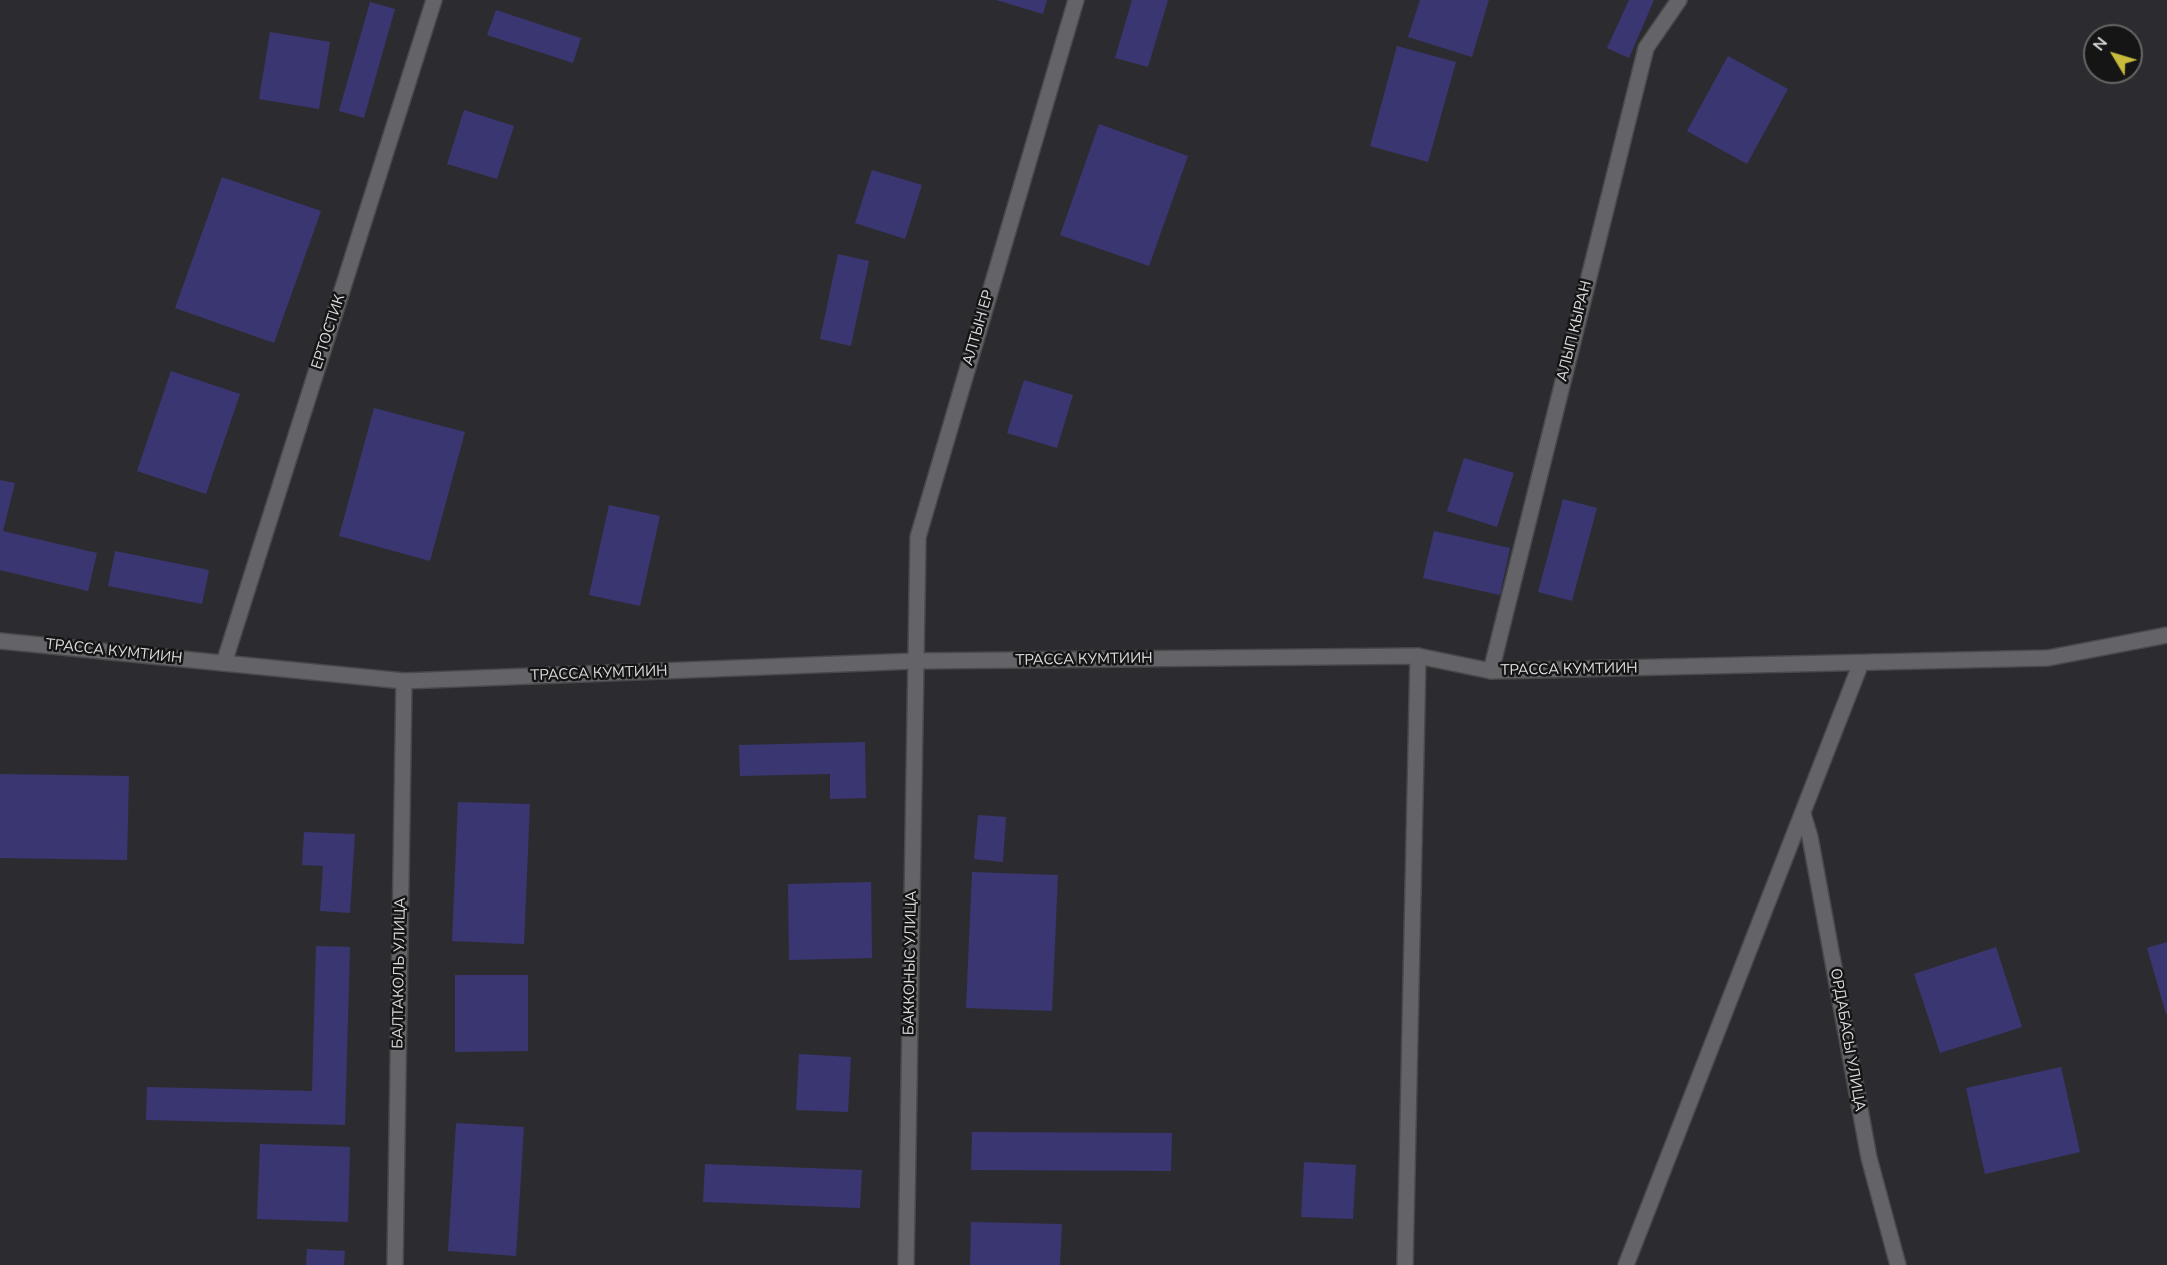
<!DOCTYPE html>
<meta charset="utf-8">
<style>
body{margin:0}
#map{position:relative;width:2167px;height:1265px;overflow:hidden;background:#2c2c30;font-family:"Nunito Sans",sans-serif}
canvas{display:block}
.north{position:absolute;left:2083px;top:24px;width:60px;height:60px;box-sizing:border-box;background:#151516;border:2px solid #656566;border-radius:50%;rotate:308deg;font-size:16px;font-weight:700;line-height:24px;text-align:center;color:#dcdcde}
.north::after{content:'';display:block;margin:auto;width:21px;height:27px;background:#c8bb3b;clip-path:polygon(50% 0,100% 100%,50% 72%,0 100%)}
</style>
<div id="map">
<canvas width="2167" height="1265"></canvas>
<div class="north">N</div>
</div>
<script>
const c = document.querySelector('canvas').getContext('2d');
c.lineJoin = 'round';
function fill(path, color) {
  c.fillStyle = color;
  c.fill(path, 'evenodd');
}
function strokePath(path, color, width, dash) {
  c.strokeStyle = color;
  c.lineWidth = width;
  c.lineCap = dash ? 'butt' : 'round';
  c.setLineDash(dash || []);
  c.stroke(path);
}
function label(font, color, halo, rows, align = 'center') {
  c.font = font + ' "Nunito Sans",sans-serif';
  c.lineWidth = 5;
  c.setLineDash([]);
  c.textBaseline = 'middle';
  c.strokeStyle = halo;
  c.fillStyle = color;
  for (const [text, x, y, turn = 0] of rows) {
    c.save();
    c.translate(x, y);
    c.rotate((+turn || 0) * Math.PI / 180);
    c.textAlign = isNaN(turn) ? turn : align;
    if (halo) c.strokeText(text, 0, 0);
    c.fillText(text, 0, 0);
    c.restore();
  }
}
const building = new Path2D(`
 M996,0H1047L1043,14Z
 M1132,0H1168L1148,67L1115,58Z
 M1420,0H1489L1472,57L1408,37Z
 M1629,0H1654L1629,58L1607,48Z
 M370,2L395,9L364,118L339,111Z
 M496,10L581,38L573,63L487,35Z
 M270,32L330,42L319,109L259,99Z
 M1397,46L1456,62L1428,162L1370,146Z
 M1728,56L1788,89L1747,164L1687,131Z
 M464,110L514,126L497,179L447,164Z
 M1099,124L1188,156L1149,266L1060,235Z
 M872,170L922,185L905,239L855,223Z
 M222,177L321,211L274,343L175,308Z
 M838,254L869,261L851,346L820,339Z
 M171,371L240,394L206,494L137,471Z
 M1024,380L1073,395L1057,448L1007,433Z
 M374,408L465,432L430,561L339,536Z
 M1464,458L1514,473L1497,527L1447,511Z
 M0,480L15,483L3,531L97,553L88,591L0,570Z
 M1563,499L1597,508L1572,601L1538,592Z
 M609,505L660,516L640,606L589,595Z
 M1434,531L1510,548L1500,595L1423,578Z
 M115,551L209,570L202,604L108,586Z
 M865,742L866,798L830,799V774L740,776L739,745Z
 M0,774L129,776L127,860L0,858Z
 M458,802L530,804L524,944L452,941Z
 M978,815L1006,817L1003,862L974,859Z
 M304,832L355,834L350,913L320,911L323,866L302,865Z
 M972,872L1058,875L1052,1011L966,1008Z
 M871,882L872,958L789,960L788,884Z
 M2167,942V1014H2166L2147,948Z
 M316,946L350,947L345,1125L146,1120L147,1087L312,1091Z
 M1996,947L2022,1027L1940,1053L1914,974Z
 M455,975H528V1051L455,1052Z
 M799,1054L851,1057L848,1112L796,1110Z
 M2061,1067L2080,1152L1985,1174L1966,1088Z
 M456,1123L524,1127L516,1256L448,1251Z
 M972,1132L1172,1133L1171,1171L971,1170Z
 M260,1144L350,1147L348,1222L257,1219Z
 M1304,1162L1356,1165L1353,1219L1301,1217Z
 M705,1164L862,1170L860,1208L703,1202Z
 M971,1222L1062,1224L1060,1265H970Z
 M307,1249L345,1251L344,1265H306Z`);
const service = new Path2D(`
 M1803,814L1810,837L1869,1158L1898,1265
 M1405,1265L1418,656`);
const minor = new Path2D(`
 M224,663L434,0
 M1491,671L1646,48L1679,0
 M395,1265L404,681
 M906,1265L918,537L1076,0
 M1626,1265L1861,663`);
const tertiary = new Path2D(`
 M0,641L404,681L916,661L1418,656L1491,671L2048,658L2167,635`);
const streetNames = [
 ["АЛТЫН ЕР",979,328,-74],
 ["АЛЫП КЫРАН",1575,331,-76],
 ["ЕРТОСТИК",329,332,-72],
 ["ТРАССА КУМТИИН",114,652,6],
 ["ТРАССА КУМТИИН",1084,660,-1],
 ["ТРАССА КУМТИИН",1569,670,-1],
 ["ТРАССА КУМТИИН",599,674,-2],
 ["БАККОНЫС УЛИЦА",911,963,-89],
 ["БАЛТАКОЛЬ УЛИЦА",400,973,-89],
 ["ОРДАБАСЫ УЛИЦА",1847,1040,80]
];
fill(building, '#3a3672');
strokePath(service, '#49494b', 18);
strokePath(minor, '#49494b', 18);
strokePath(tertiary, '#49494b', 18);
strokePath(service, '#646468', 15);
strokePath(minor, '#646468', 15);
strokePath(tertiary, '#646468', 15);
label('15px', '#dcdcde', '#151516', streetNames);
</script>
